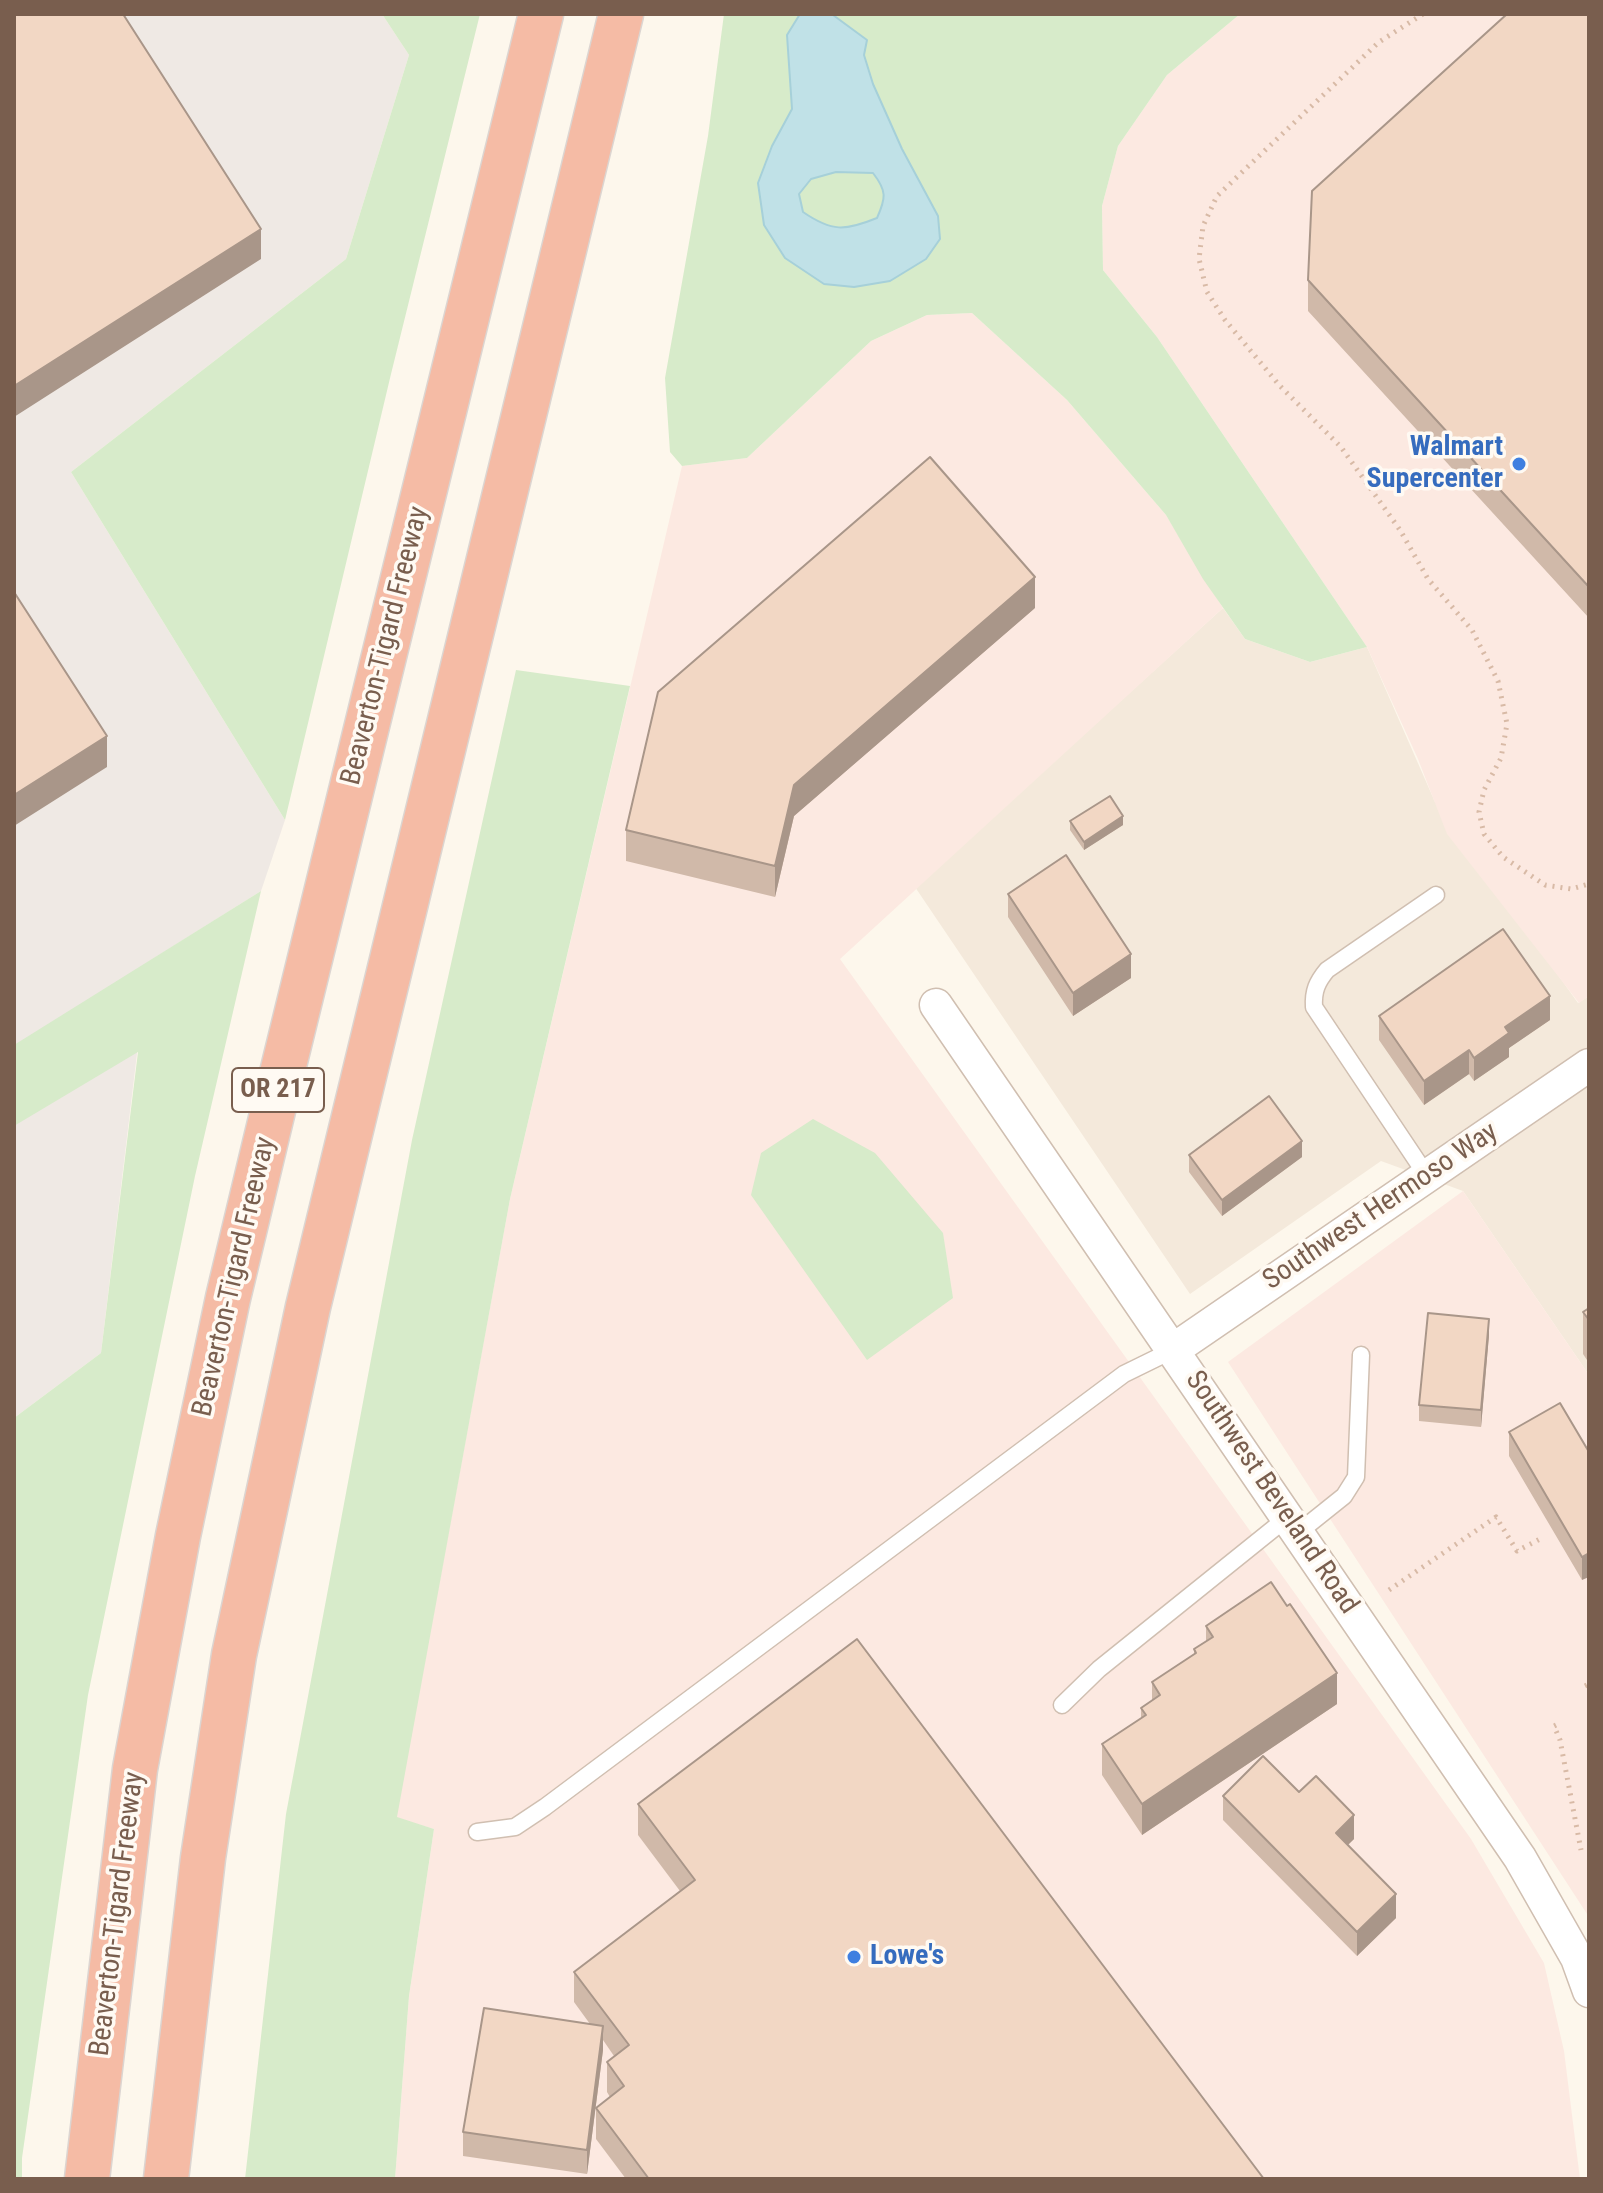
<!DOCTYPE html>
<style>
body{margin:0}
#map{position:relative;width:1603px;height:2193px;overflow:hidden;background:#fdf7ec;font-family:"Roboto Condensed",sans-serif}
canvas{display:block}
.frame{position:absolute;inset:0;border:16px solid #795e4e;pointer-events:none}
</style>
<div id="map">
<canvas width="1603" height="2193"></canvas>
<div class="frame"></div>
</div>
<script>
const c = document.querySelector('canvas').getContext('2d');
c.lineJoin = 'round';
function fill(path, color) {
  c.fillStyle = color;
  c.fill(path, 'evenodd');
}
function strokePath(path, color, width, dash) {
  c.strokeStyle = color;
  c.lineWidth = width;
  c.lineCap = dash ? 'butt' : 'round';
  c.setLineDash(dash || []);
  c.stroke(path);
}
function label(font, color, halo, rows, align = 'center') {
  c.font = font + ' "Roboto Condensed",sans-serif';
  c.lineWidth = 7;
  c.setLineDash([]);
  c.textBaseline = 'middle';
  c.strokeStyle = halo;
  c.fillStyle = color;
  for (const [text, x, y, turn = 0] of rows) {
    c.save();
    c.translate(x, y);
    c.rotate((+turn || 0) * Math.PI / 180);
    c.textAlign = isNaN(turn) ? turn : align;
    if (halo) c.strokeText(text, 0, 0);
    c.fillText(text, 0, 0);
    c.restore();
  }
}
const residential = new Path2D(`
 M1223,608L1245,639L1310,662L1367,647L1435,802L1578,1003L1589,996V1375L1463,1191L1381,1161L1190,1294L915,887Z`);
const commercial = new Path2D(`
 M1240,14H1589V996L1579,1003L1447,834L1418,759L1367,647L1157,337L1103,270L1102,206L1118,146L1167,75Z
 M972,313L1067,400L1166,515L1223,608L840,959L1471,1839L1544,1963L1564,2051L1580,2179H395L409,1996L434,1829L396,1818L510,1199L682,466L747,458L871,341L927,315Z
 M1463,1191L1589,1375V1917L1228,1362Z`);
const industrial = new Path2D(`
 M14,14H382L409,55L346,259L71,472L285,820L261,891L148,962L101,1353L14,1418Z`);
const green = new Path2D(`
 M382,14H480L391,374L285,820L71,472L346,259L409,55Z
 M724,14H1240L1167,75L1118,146L1102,206L1103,270L1157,337L1367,647L1310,662L1245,639L1203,579L1166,515L1067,400L972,313L927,315L871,341L747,458L682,466L670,452L665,378L708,136Z
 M516,670L630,686L510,1199L397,1817L434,1829L409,1996L395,2179H245L286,1814L412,1140Z
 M261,891L195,1176L88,1695L22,2158V2179H14V1418L101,1353L138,1052L14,1126V1045Z
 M813,1119L875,1153L943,1233L953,1298L867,1360L751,1195L761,1153Z`);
const water = new Path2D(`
 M800,14L833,15L867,40L864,55L873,84L902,149L938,216L940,239L926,259L890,281L854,287L824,284L785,258L764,225L758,183L772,146L792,109L787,35ZM836,172L873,173C887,191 886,198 877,218C845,231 832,232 803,212L799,194L811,179Z`);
const path = new Path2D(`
 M1423,14L1379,42L1217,196L1203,226L1199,259L1207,292L1225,320L1280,386L1341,447L1400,530L1428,579L1472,630L1498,681L1507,724L1501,758L1484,790L1479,812L1484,834L1503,857L1545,885L1571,889L1589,884
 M1389,1590L1496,1517L1517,1551L1540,1539
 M1585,1686L1589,1684
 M1556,1725L1554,1726L1560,1740L1581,1850`);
const service = new Path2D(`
 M1427,1176L1314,1007C1313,991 1317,982 1327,970L1436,895
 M1299,1532L1344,1496L1356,1477L1361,1355
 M1062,1705L1099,1669L1288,1517
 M477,1832L515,1827L545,1807L1124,1374L1173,1350`);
const minor = new Path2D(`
 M936,1005L1520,1858L1577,1958L1589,1991
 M1173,1350L1589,1065`);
const motorway = new Path2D(`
 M87,2179L135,1769L178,1536L228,1298L274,1106L541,14
 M166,2179L203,1858L234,1655L308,1307L621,14`);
const wall = new Path2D(`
 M1589,14V618L1308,311V280Z
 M1035,608L794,816L775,897L626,861V830Z
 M1070,821L1123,825L1084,850L1070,830Z
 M1008,894L1131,978L1073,1016L1008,917Z
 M1379,1016L1550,1020L1509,1048V1057L1474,1081L1469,1074L1424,1105L1379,1040Z
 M1189,1155L1302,1157L1222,1216L1189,1172Z
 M1589,1308V1363L1583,1354V1312Z
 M1489,1335L1481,1427L1419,1421V1405Z
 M1509,1432L1589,1452L1582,1580L1509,1456Z
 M1206,1626L1337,1704L1142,1835L1102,1775V1744L1141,1718V1708L1152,1701V1682L1194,1654V1649L1206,1641Z
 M1299,1792L1354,1839L1348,1845L1396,1918L1357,1956L1223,1820V1796Z
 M638,1804L1264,2179H626L596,2139V2108L610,2097L607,2092V2062L614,2056L603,2040V2050L587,2174L463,2156V2132L590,2024L574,2002V1972L680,1891L638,1835Z`);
const shadedWall = new Path2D(`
 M261,229V259L14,417V386Z
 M1035,577V608L794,816L775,897V866L794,785Z
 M107,736V767L14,826V795Z
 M1123,816V825L1084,850V842Z
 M1131,954V978L1073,1016V993Z
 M1550,996V1020L1509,1048V1057L1474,1081V1058L1505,1027Z
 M1469,1050V1074L1424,1105V1081Z
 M1302,1141V1157L1222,1216V1200Z
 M1489,1319V1335L1481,1427V1410Z
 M1589,1553V1577L1582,1580V1557Z
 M1337,1673V1704L1142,1835V1804Z
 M1354,1815V1839L1336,1856V1833Z
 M1396,1894V1918L1357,1956V1932Z
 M603,2026V2050L587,2174V2150Z`);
const building = new Path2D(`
 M14,14H123L261,229L14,386Z
 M1507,14H1589V587L1308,280L1312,191Z
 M930,457L1035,577L794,785L775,866L626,830L658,692Z
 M14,592L107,736L14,795Z
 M1110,796L1123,816L1084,842L1070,821Z
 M1066,855L1131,954L1073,993L1008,894Z
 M1503,929L1550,996L1505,1027L1509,1033L1474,1058L1469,1050L1424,1081L1379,1016Z
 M1269,1096L1302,1141L1222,1200L1189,1155Z
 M1589,1308V1320L1583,1312Z
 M1428,1313L1489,1319L1481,1410L1419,1405Z
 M1560,1403L1589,1452V1553L1582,1557L1509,1432Z
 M1271,1582L1287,1606L1290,1604L1337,1673L1142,1804L1102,1744L1146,1715L1141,1708L1160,1695L1152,1682L1196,1653L1194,1649L1213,1637L1206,1626Z
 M857,1639L1264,2179H649L596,2108L624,2086L607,2062L629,2045L574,1972L695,1880L638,1804Z
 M1263,1756L1299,1792L1316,1776L1354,1815L1336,1833L1396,1894L1357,1932L1223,1796Z
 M484,2008L603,2026L587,2150L463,2132Z`);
const markers = [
 [1519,464,8,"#3f7fe0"],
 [854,1957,8,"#3f7fe0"]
];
const shields = [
 [278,1090,92]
];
const shieldNames = [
 ["OR 217",278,1090]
];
const shopNames = [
 ["Walmart",1503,448],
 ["Supercenter",1503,480],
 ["Lowe's",870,1957,"left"]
];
const streetNames = [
 ["Beaverton-Tigard Freeway",386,646,-76],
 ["Southwest Hermoso Way",1381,1207,-34],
 ["Beaverton-Tigard Freeway",235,1277,-77],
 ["Southwest Beveland Road",1271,1493,56],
 ["Beaverton-Tigard Freeway",118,1914,-83]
];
fill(residential, '#f4e9db');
fill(commercial, '#fce9e1');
fill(industrial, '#efe9e4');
fill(green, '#d7ebca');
fill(water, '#c0e1e7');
strokePath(water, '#a6d0d9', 2);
strokePath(service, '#d0bfb1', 19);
strokePath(minor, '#d0bfb1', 35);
strokePath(motorway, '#dcd5d1', 47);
strokePath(path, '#d8baa6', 5, [2, 6]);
strokePath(service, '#fff', 16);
strokePath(minor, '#fff', 32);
strokePath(motorway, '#f5bba5', 44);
fill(wall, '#d0b9a9');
fill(shadedWall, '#a99689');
fill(building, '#f2d7c4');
strokePath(building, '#a99689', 2);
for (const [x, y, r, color] of markers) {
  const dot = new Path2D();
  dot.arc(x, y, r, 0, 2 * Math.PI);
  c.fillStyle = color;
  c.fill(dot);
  strokePath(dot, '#fffaf3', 3);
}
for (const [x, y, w] of shields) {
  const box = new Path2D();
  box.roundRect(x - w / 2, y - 22, w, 44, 6);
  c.fillStyle = '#fffaf3';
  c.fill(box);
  strokePath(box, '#795e4e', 2);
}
label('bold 26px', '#795e4e', null, shieldNames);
label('bold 28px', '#366cbe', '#fffaf3', shopNames, 'right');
label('28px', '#795e4e', '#fffaf3', streetNames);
</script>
